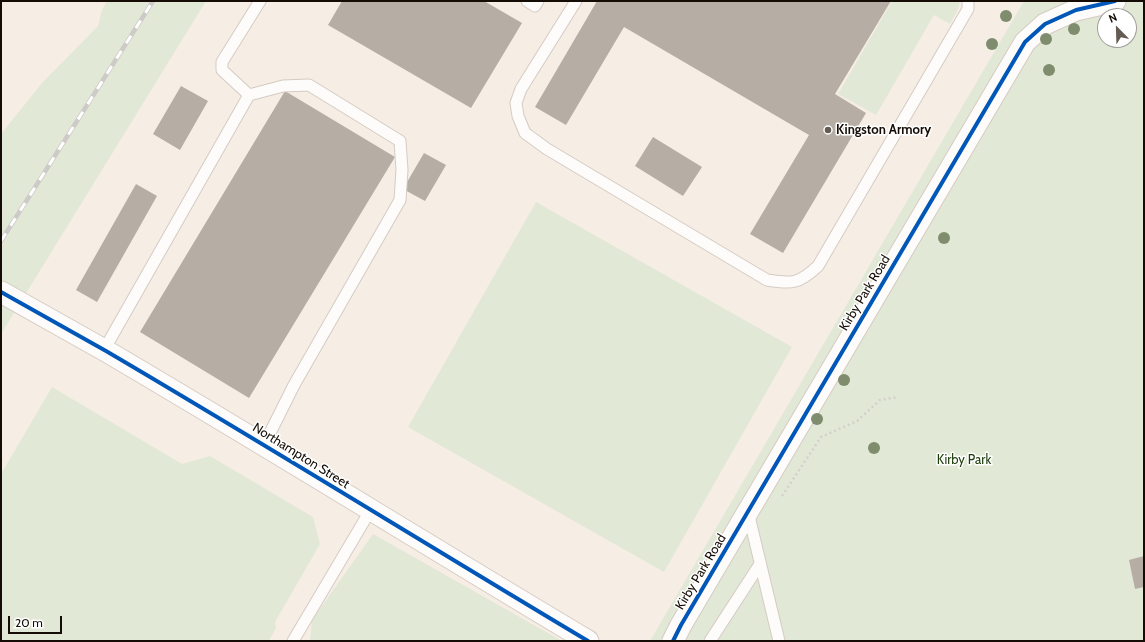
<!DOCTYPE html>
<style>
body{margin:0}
#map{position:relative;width:1145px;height:642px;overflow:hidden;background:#f6ede5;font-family:Cabin,sans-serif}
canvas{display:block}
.frame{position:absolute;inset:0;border:2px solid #150d05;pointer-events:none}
.north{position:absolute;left:1097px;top:8px;width:40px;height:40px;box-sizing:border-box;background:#fff;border:1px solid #a19e9b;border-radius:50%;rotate:337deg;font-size:11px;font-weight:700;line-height:16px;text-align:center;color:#150d05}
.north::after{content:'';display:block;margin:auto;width:14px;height:18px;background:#645b53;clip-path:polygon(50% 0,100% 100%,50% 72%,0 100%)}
.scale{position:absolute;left:8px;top:616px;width:54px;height:18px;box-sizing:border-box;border:2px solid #150d05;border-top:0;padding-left:5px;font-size:12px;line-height:14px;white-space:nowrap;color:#150d05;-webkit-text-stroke:3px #fff;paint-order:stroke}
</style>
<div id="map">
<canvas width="1145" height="642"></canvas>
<div class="frame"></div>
<div class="north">N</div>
<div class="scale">20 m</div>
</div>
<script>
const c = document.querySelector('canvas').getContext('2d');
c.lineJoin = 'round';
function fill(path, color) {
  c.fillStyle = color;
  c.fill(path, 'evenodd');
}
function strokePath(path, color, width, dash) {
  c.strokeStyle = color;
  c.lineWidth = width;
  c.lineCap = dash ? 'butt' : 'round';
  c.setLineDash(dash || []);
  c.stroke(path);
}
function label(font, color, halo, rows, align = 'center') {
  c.font = font + ' Cabin,sans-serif';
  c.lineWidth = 3;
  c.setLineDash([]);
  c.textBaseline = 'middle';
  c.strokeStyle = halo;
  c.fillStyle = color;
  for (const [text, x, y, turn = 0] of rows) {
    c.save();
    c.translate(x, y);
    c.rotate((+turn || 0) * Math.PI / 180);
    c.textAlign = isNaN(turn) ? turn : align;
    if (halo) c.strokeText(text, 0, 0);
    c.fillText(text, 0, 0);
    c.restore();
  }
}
const green = new Path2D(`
 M107,1H206L1,334V134L42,83L98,26L102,10Z
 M892,1H960L958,9L950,24L934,15L876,115L838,94Z
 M1024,1H1144V641H650ZM1105,16H1129V40H1105Z
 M536,202L792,347L664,572L408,427Z
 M52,387L182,464L210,456L313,517L320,544L275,622L276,628L269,641H1V474Z
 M373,534L562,641H310L312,620Z`);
const building = new Path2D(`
 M342,1H484L522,23L471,108L328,25Z
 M597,1H891L835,94L866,113L783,253L750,234L809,135L624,27L566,125L535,107Z
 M181,86L208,101L180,150L153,134Z
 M285,91L395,157L249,398L140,332Z
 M653,137L702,167L683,196L635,166Z
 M424,153L446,165L425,201L403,189Z
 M136,184L157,196L97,302L76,290Z
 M1144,556V587L1135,589L1129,560Z`);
const path = new Path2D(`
 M782,496L821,437L857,421L880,400L898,397`);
const service = new Path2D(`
 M527,1L535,6L538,1
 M576,1L521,89L516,103L518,116L525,133L547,149L767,280C792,284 799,284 818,266L968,9V1
 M249,95L222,70V62L260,1
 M104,350L249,95L283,86L309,85L400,141L402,170L400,200L294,385L264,445
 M748,512L779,641
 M293,641L370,511
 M710,641L760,564`);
const minor = new Path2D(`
 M1,292C36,312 71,331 106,351C268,446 427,545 588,641
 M673,641L681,625L1025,42L1045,24L1076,10L1115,1`);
const rail = new Path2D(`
 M1,241L153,1`);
const cycleway = new Path2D(`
 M1,292C36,312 71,331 106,351C268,446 427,545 588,641
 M673,641L681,625L1025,42L1045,24L1076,10L1115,1`);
const trees = [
 [1006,16],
 [1074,29],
 [1046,39],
 [992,44],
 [1049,70],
 [944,238],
 [844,380],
 [817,419],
 [874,448]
];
const markers = [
 [828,130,4,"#645b53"]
];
const poiNames = [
 ["Kingston Armory",836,130]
];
const streetNames = [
 ["Kirby Park Road",865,293,-59],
 ["Northampton Street",301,456,32],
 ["Kirby Park Road",701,572,-59]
];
const parkNames = [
 ["Kirby Park",964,460]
];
fill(green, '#e2e8d6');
fill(building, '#b6ada5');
strokePath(service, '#d4cbc3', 13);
strokePath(minor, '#d4cbc3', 23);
strokePath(path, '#d2d0ce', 2.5, [2, 3]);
strokePath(service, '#fefcfb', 11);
strokePath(minor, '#fefcfb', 21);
strokePath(rail, '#cdcac8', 4.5);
strokePath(rail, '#fff', 3, [9]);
strokePath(cycleway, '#0057b8', 4);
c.fillStyle = '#7f8c6d';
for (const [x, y] of trees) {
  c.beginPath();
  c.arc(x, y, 6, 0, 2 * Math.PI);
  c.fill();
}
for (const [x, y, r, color] of markers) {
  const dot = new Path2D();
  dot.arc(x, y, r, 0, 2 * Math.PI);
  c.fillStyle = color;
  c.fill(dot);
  strokePath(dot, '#fff', 1.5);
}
label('bold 13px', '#150d05', '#fff', poiNames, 'left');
label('13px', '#150d05', '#fff', streetNames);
label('13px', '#1d3c0b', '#fff', parkNames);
</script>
